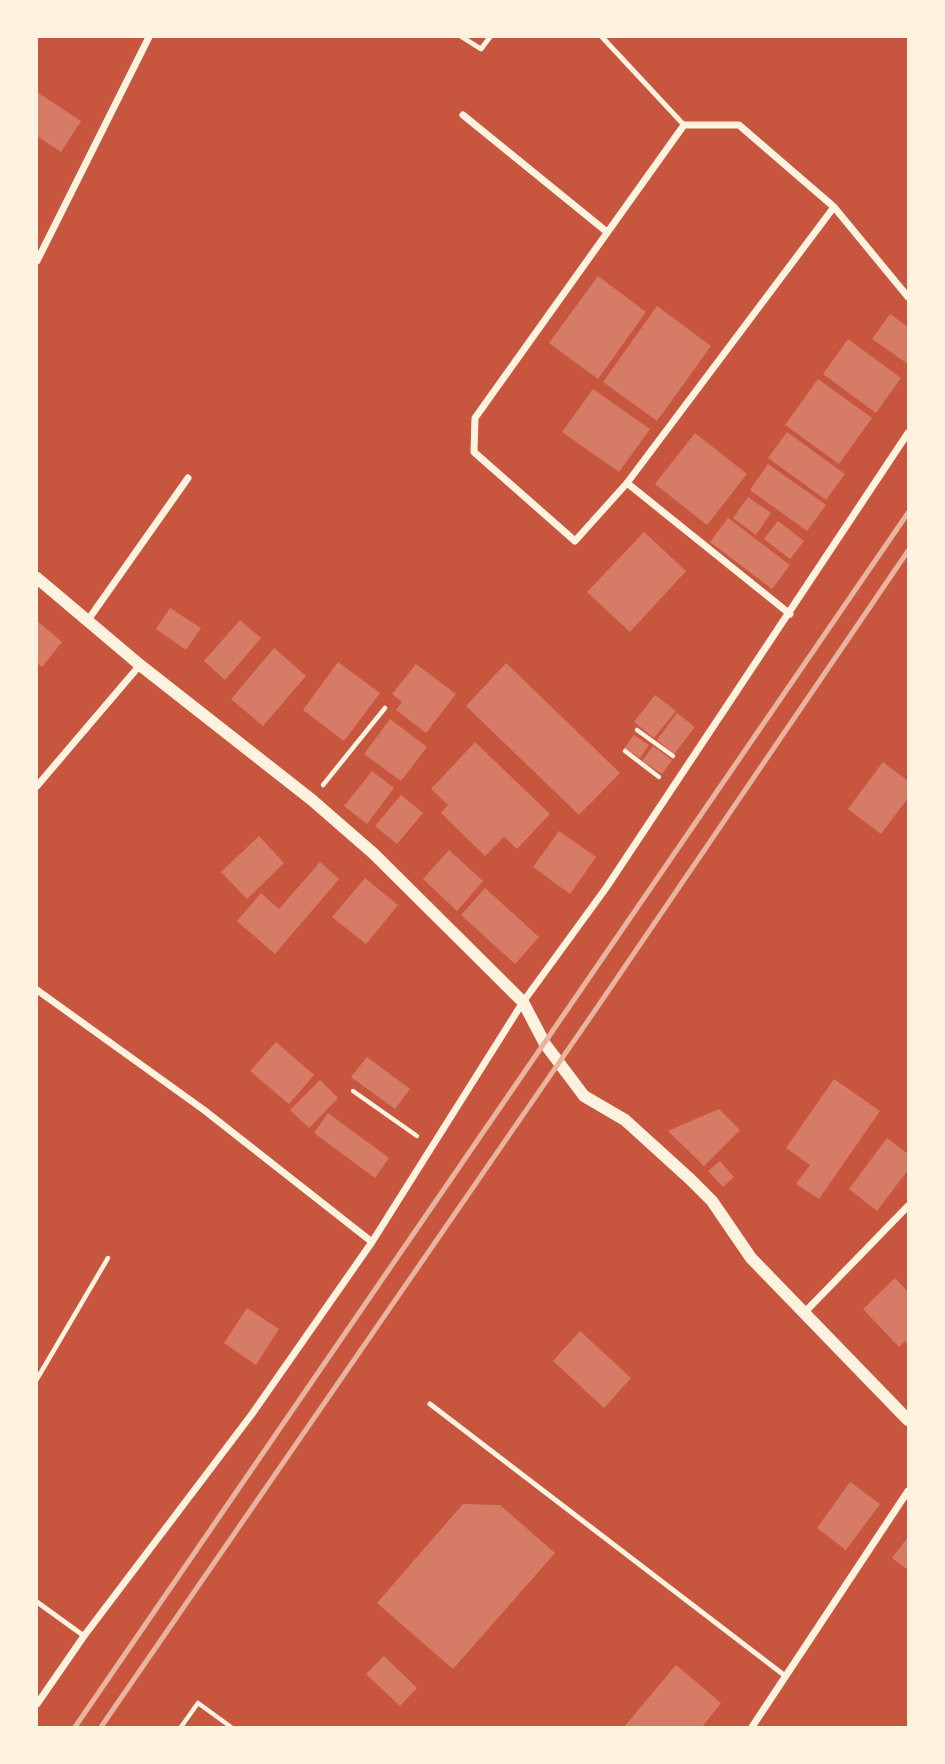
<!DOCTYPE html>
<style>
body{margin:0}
#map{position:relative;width:945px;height:1764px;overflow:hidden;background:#c8553d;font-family:"Asap Condensed",sans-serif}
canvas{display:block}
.frame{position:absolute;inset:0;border:38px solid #fff3e0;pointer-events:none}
</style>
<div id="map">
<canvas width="945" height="1764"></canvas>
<div class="frame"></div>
</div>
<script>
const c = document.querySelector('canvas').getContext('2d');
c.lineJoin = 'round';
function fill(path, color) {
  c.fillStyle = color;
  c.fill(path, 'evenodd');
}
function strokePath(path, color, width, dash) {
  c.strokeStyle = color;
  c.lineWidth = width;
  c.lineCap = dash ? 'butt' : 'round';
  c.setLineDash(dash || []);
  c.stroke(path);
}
const building = new Path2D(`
 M37,92L81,121L61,152L37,136Z
 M598,276L646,312L598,379L549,343Z
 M657,306L711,346L657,421L603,382Z
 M890,314L908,327V364L872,339Z
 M848,339L901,378L876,413L823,374Z
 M818,379L872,418L839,464L785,425Z
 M593,389L650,429L619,472L562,432Z
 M787,432L845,474L826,500L768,458Z
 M695,433L747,474L707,525L655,484Z
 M768,464L826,505L807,531L750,490Z
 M748,497L771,513L756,535L733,518Z
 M728,518L790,565L772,589L710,542Z
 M778,521L804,541L790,559L764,539Z
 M644,532L686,571L630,632L587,592Z
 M170,608L201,628L186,650L156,629Z
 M240,620L261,638L225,680L204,661Z
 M37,621L62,642L42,667L37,663Z
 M274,648L306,676L263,726L231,699Z
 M338,662L380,693L344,741L303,710Z
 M506,663L620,773L579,815L466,706Z
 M416,664L456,694L426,733L396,710L402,702L392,694Z
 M655,695L676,711L654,738L634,722Z
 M677,713L695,727L674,754L657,740Z
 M390,719L427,747L401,781L364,754Z
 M634,735L649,745L640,758L624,748Z
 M475,742L550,814L517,849L504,837L485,856L441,813L448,805L431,789Z
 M653,746L672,760L662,774L642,761Z
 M883,762L908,781V798L881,834L848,809Z
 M372,771L394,788L367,824L344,806Z
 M401,795L423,813L397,844L375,826Z
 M559,831L596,857L570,894L533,867Z
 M259,836L284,863L247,899L221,872Z
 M449,850L483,881L457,911L423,879Z
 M320,862L339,879L275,954L237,921L261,893L279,909Z
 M365,878L398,905L366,944L332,917Z
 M485,888L539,937L515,964L461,915Z
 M276,1042L314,1075L289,1104L250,1071Z
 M367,1057L410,1089L395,1109L351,1077Z
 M834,1079L880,1111L819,1199L796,1184L810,1165L786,1148Z
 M320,1080L338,1098L309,1128L290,1110Z
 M719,1109L740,1130L704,1166L668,1131Z
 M328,1113L389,1158L375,1178L314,1133Z
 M887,1138L908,1154V1170L877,1211L849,1189Z
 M720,1161L734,1177L723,1187L708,1171Z
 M895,1278L908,1292V1345L905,1341L899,1347L863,1309Z
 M247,1308L279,1329L256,1365L224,1343Z
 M580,1331L631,1378L604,1408L553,1361Z
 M850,1482L880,1504L846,1550L817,1528Z
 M463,1504L500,1505L555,1553L453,1669L377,1603Z
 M908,1537V1570L892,1558Z
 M384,1656L417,1688L400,1706L366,1674Z
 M676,1665L721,1703L702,1727H624Z`);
const path = new Path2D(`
 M637,730L673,756
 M625,751L659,777
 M323,785L385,708
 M353,1091L417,1136
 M37,1379L108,1258
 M181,1727L198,1703L231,1727`);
const service = new Path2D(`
 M462,37L481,49L490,37
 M602,37L684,125
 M430,1404L784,1675
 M37,1602L84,1636`);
const minor = new Path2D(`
 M463,115L607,232
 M834,207L627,483L575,541L474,452L475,418L684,125H739L834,207L908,297
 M37,261L149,37
 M627,483L790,614
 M88,620L188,478
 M37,786L140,665
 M37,990L204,1110L372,1242
 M804,1313L908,1206
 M37,1704L84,1636L252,1414L372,1242L523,1002L606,888L908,433
 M752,1727L908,1491`);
const tertiary = new Path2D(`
 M37,578L140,665L312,800L374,854L523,1002L545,1044L584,1096L625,1120L690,1179L712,1201L751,1258L908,1420`);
const rail = new Path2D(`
 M75,1727L908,513
 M101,1727C371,1336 642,945 908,551`);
fill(building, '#d67c66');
strokePath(path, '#fff3e0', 4.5);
strokePath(service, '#fff3e0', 5);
strokePath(minor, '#fff3e0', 7);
strokePath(tertiary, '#fff3e0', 12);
strokePath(rail, '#e9b49f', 5);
</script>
